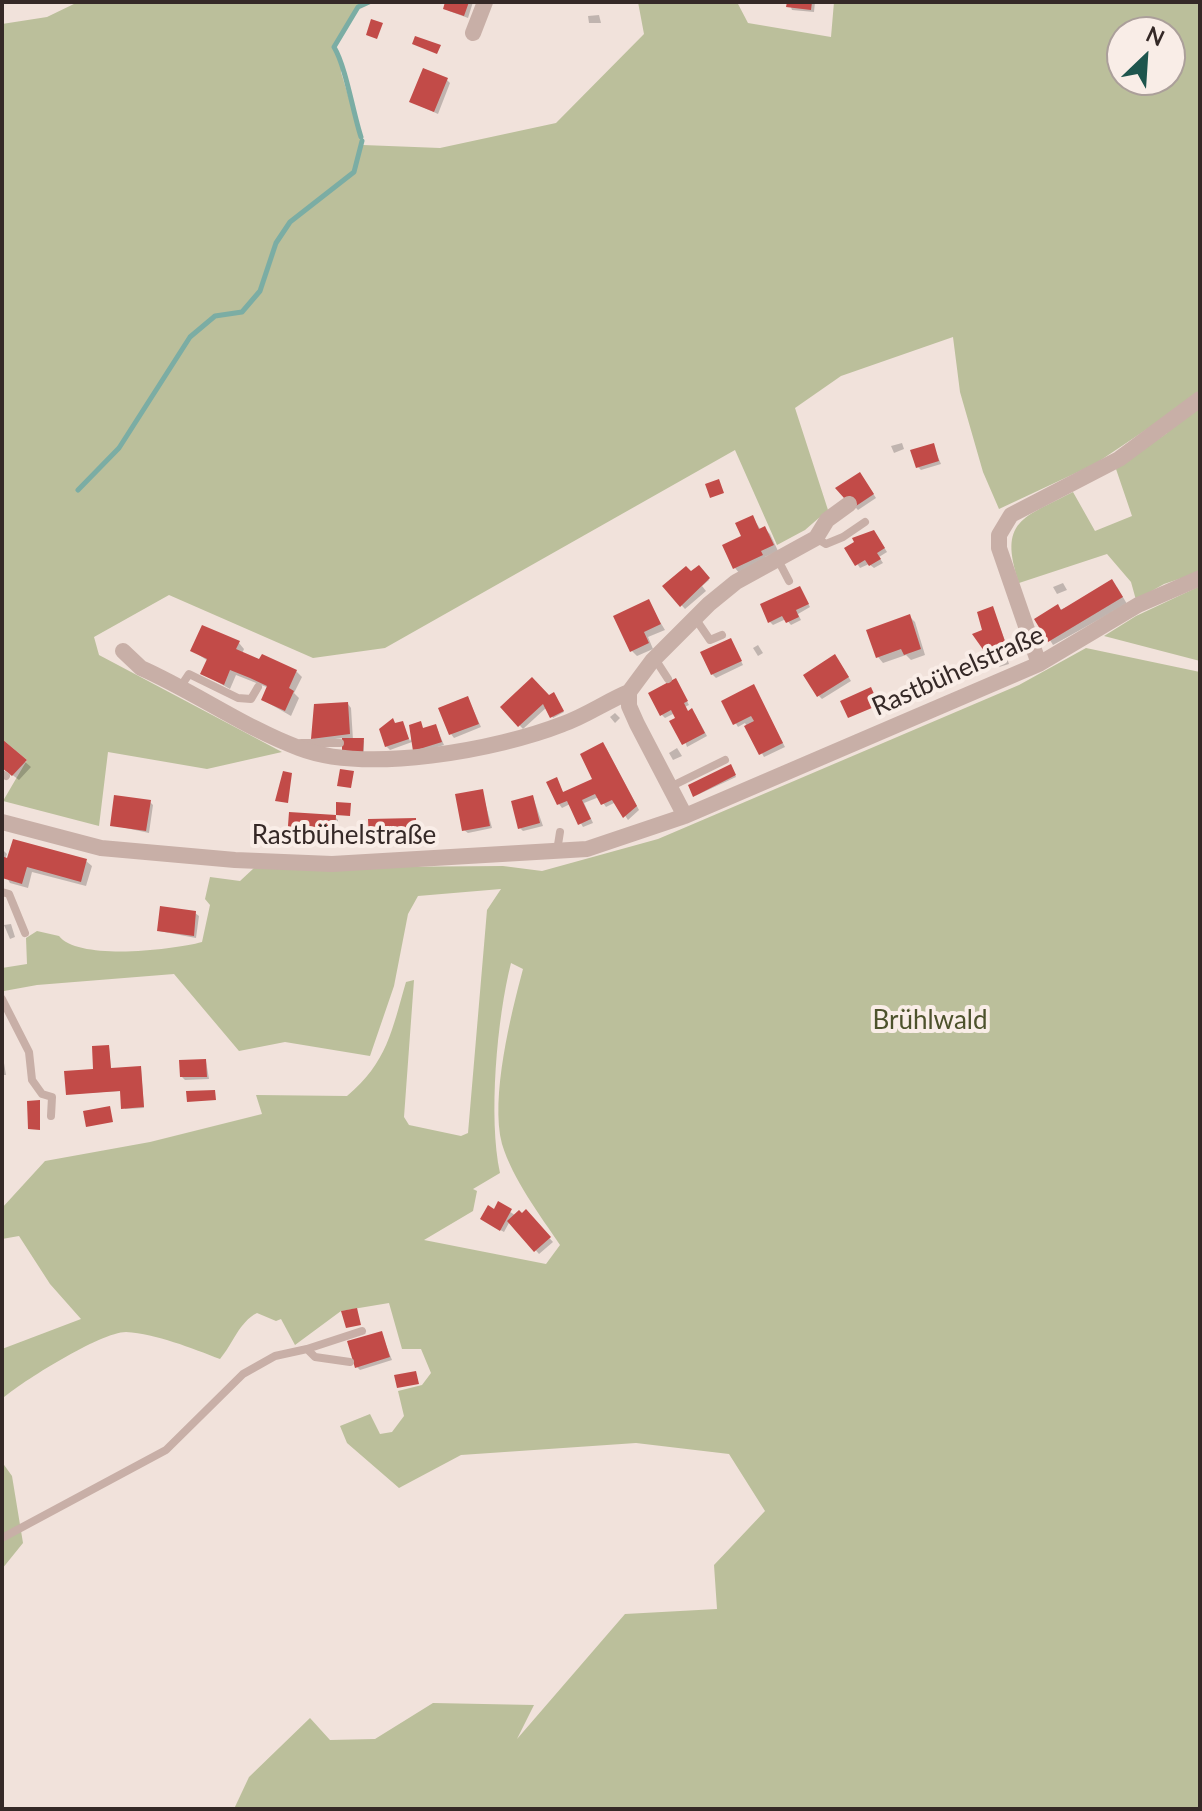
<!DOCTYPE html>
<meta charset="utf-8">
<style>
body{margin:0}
#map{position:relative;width:1202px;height:1811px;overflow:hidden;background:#f1e2db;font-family:Lato,sans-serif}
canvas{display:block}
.frame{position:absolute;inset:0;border:4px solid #352927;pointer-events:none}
.north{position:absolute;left:1106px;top:16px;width:80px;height:80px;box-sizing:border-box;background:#f9ede7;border:2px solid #ab9f9a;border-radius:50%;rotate:25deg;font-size:22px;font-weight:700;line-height:32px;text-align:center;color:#352927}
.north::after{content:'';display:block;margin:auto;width:28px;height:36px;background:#1e554d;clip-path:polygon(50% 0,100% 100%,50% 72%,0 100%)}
</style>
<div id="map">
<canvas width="1202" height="1811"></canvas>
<div class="frame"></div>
<div class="north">N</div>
</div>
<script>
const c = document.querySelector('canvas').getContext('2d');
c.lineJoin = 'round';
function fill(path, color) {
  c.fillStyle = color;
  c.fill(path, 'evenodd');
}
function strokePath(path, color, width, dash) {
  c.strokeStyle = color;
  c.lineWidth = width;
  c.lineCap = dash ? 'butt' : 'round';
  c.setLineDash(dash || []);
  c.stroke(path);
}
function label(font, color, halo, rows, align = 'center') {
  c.font = font + ' Lato,sans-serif';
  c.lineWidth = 8;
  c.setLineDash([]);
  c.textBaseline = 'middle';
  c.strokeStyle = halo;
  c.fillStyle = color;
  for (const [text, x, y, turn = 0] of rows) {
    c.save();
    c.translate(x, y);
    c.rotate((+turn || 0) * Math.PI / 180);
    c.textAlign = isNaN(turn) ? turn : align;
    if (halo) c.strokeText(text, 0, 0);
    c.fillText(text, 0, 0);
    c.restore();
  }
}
const green = new Path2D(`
 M78,2H369L358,7L334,47L341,60V72L363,145L440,148L556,123L644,34L638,2H737L748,23L831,37L834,2H1200V572L1164,584L1136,600L1131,582L1107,554L1019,583C998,520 1023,518 1073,492L1095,531L1132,516L1116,469L1167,433L1159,421L1095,464L999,509L983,472L960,392L953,337L841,376L795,408L828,510L805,530L777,545L735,450L385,648L313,658L169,595L94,637L99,655L282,752L207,769L108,752L99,826L3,801L27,760L2,739V24L47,17ZM1122,32H1170V80H1122Z
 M1200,586V661L1104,636L1136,616Z
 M1086,648L1200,672V1809H234L249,1777L310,1718L330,1740L375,1739L433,1703L534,1705L517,1739L625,1614L717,1609L714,1565L765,1511L729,1454L636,1443L461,1455L399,1488L347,1443L340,1426L370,1414L380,1434L392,1432L404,1416L398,1391L422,1385L431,1373L421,1349H402L389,1303L341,1311L295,1345L281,1319L276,1321L257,1313C239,1322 233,1344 220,1359C191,1348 157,1334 126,1332C101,1332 21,1382 2,1399V1349L81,1319L50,1284L19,1236L2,1239V1208L45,1161L150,1142L262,1114L256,1095L347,1096C387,1063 392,1030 406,982L414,980L404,1117L409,1125L461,1136L468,1133L487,910L501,889L418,896L408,914L394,986L370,1056L285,1042L239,1051L174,974L37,985L4,991L2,968L27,964L26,938L37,931L59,936C78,961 173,950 202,942L210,905L205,899L210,877L240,881L254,868L503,866L542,871L658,839L1019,685ZM511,963L523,969C511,1014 490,1098 502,1144C513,1180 540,1215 560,1245L546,1264L424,1240L473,1211L477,1191L473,1189L500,1173C488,1118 497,1018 511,963Z
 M2,1462L12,1476L23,1543L2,1569Z`);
const shadow = new Path2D(`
 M447,2H473L468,18L449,11L445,8Z
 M789,2H815L814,12L792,10Z
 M599,15L601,23H589L588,16Z
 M447,80L450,83L438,114L411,102Z
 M902,443L904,449L894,453L891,446Z
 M933,445L941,464L921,470L918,467Z
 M863,478L876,498L858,510L838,489Z
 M752,517L761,530L764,528L770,534L778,551L765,557L767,561L740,574L735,568Z
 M877,536L887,552L879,557L883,563L874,568L869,564L860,568L847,548Z
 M699,568L709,580L702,586L706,591L685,609L665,587L699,582Z
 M1063,583L1067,590L1057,594L1053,587Z
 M1117,587L1127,604L1053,645L1037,619Z
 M800,588L810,607L798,614L801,620L791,625L786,619L773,625L769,621Z
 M648,602L665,630L648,637L653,649L637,656L632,651Z
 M993,609L1011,657L1007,658L1009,664L999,667L985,631Z
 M910,617L915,622L925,655L911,660L906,655L883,663L878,657Z
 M731,641L743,665L716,678L712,674Z
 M239,643L244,649L242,654L296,671L302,677L294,693L299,698L291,716L263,700L269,688L236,675L230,689L203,674L208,661L193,651Z
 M758,645L763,653L758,656L753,648Z
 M838,660L851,681L822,699L819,696Z
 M676,681L689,705L685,707L688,713L695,714L707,736L687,747L675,713L665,718L662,715Z
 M555,695L564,712L553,718L547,707L523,729L503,708Z
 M468,698L481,727L454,738L451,734Z
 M723,702L771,720L785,747L764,757L745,723L738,727Z
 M348,704L351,708L353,740L364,741V752L344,751V738L317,741L313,738Z
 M615,713L620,718L615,723L610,717Z
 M402,723L410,741L420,724L424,730L436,726L444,745L418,753L412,742L390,750L386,746Z
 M2,742L31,767L19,780L2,767Z
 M606,748L639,810L628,820L616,802L606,807L599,797L584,803L593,823L583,827L570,804L562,808L559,804L549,783L556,780L564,794L594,780Z
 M677,748L682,756L673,760L669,753Z
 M731,767L736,777L695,796Z
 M482,791L492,828L468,833L464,830Z
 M533,797L543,826L523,831L520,828Z
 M150,802L153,805L149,833L112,825Z
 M335,817L338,820L337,843L293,841L289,838Z
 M415,820L418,823L419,844L374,845L371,842Z
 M2,849L7,854L5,859L86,861L92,866L86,886L32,872L28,888L10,883L2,870Z
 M195,913L199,916L196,938L159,931Z
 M11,924L15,937L10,939L4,925Z
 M109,1047L111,1070L141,1069L144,1108L125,1109L122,1091L68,1094L95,1071Z
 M2,1051L6,1075H2Z
 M206,1061L209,1079L185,1080L182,1077Z
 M499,1204L516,1216L526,1212L553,1242L539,1254L510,1221L504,1232L486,1222Z
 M381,1333L392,1360L360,1370L357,1367Z`);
const stream = new Path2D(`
 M361,137C353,113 346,67 334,47L358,7L369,2
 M78,490L119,448L190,337L215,316L242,312L260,291L276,243L290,222L354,172L362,141`);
const building = new Path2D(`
 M445,2H469L464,16L443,9Z
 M787,2H812L811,10L786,7Z
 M371,19L383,23L377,39L366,35Z
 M415,36L441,45L437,54L412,44Z
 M423,68L448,78L434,112L409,102Z
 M934,443L939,461L916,468L910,450Z
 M860,472L874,494L853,508L835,488Z
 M719,479L724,493L710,498L705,484Z
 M753,515L759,529L765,526L774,545L761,551L763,555L733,569L722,545L741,536L735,523Z
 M874,530L885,548L877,553L881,559L869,566L865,560L855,566L844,548L854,542L852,538Z
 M699,565L710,578L680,607L662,586L686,566L691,571Z
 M1112,579L1123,597L1048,642L1034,619L1058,604L1061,610Z
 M800,586L809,604L796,610L799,617L786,623L782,616L768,623L760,604Z
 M649,599L661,624L644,632L649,643L630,652L613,616Z
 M993,606L1009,653L1005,655L1007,661L994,665L972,634L982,630L977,612Z
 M910,614L921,649L904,655L901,649L876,658L866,630Z
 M202,625L240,641L236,649L259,659L262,654L297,670L289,688L294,691L285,711L261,700L267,686L250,678L230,670L224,685L200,674L207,659L190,651Z
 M731,638L742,661L711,675L700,652Z
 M835,654L849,677L817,697L803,675Z
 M532,677L549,695L554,692L564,711L550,718L543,704L518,727L500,707Z
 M676,678L688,701L684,703L688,711L692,708L705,733L682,745L669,721L675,718L671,710L660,716L648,693Z
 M754,684L783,743L759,755L744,726L754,721L751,716L733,725L721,701Z
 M871,687L879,705L848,718L840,701Z
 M468,696L479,724L449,735L438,708Z
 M348,702L350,734L311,739L314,704Z
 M393,718L395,723L403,721L409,739L385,747L379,729Z
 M421,721L423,728L436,724L442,742L413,751L409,725Z
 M342,738H364L363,752H342Z
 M2,739L27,760L12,776L2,768Z
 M603,742L637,806L623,818L612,800L601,805L595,794L582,800L591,819L578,825L567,801L557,805L546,782L557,777L563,792L592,779L580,754Z
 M731,764L736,775L693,797L688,785Z
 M340,769L354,771L351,788L337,786Z
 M283,771L292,773L288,803L275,801Z
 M483,789L490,826L462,831L455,794Z
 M114,795L151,800L146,831L110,826Z
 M533,795L540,823L518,829L511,801Z
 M336,802L351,803L350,816L336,815Z
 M289,812L336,815L335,841L287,839Z
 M416,818V842H369L368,819Z
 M13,839L87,859L81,882L27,867L22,884L2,878V856L7,858Z
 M160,906L196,911L194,936L157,931Z
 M109,1045L111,1068L141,1066L144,1107L121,1109L120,1091L66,1095L64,1071L93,1069L92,1046Z
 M206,1059L207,1077H180L179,1060Z
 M215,1090L216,1100L187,1102L186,1091Z
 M40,1100V1130L28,1129L27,1101Z
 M110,1106L113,1122L86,1127L83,1111Z
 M498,1201L512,1209L500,1231L480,1219L488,1205L494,1209Z
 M526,1209L551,1237L534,1252L507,1221L519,1210L522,1213Z
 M357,1308L361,1325L346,1328L341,1311Z
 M382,1331L390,1357L355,1368L347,1341Z
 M416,1371L419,1384L397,1388L394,1375Z`);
const service = new Path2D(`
 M816,538L826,544L843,537L865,522
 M777,558L789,581
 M695,618L710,640L722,635
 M655,659L668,679
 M181,686L189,674L238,698L251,699L258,687
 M301,743H340
 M2,774L6,776
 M670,787L725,760
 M557,851L560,832
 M2,892L9,894L25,933
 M2,999L29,1052L32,1080L42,1094L52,1097L51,1116
 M307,1349L362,1331
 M2,1538L166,1450L243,1374L275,1356L307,1349L315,1357L350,1362`);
const minor = new Path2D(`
 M473,33L485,2
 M123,651L141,668C195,692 245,728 299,748C366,774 497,750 563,724C586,716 607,701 629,692
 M1039,664L999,548V535L1011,515L1119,459L1200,399
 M685,816L637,724L629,706V692L652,661L709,604L736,582L816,538L827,520L849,504
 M2,822L101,848L235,860L332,864L587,849L685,816L1039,664L1138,605L1200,578`);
const streetNames = [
 ["Rastbühelstraße",958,671,-24],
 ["Rastbühelstraße",344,836]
];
const parkNames = [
 ["Brühlwald",930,1021]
];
fill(green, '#bbbf9b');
fill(shadow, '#0003');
strokePath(stream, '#7bada4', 5);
fill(building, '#c24b48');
strokePath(service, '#c8afa7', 8);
strokePath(minor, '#c8afa7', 16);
label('26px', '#352927', '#f9ede7', streetNames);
label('26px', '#4d522c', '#f9ede7', parkNames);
</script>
